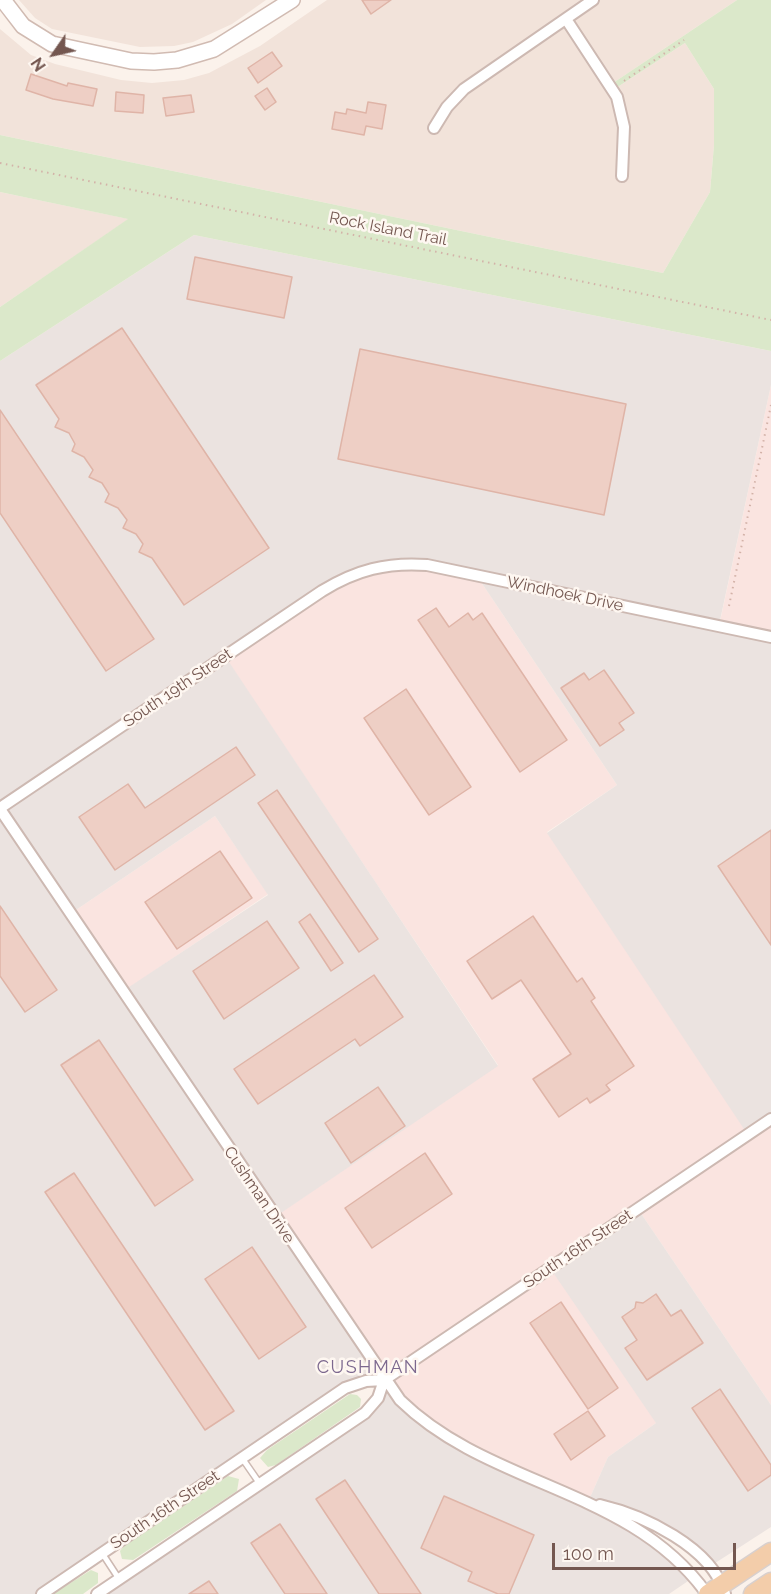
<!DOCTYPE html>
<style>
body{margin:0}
#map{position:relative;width:771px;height:1594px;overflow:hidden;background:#fbf2eb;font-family:Raleway,sans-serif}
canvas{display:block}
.north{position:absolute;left:24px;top:24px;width:60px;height:60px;-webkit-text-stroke:4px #fef7f1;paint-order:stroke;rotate:236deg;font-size:16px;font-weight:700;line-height:24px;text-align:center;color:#745750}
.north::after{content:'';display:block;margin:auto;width:21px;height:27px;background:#745750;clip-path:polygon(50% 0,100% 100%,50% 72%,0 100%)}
.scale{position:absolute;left:552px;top:1543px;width:184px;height:27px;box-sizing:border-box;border:3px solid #745750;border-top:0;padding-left:8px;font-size:18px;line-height:21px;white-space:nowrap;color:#745750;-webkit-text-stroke:4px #fef7f1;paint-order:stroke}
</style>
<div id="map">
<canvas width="771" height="1594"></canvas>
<div class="north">N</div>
<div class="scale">100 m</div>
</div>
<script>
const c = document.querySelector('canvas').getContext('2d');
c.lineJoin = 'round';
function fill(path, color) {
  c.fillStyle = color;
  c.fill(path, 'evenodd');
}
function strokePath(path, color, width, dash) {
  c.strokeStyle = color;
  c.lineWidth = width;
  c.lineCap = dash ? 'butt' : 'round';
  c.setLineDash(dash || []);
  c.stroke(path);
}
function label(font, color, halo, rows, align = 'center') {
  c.font = font + ' Raleway,sans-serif';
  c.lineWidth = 5;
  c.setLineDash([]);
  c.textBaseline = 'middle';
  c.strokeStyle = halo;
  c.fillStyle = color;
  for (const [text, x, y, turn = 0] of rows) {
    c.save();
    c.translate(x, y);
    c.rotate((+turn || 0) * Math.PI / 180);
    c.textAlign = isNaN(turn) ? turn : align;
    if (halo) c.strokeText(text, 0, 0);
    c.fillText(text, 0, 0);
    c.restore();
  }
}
const residential = new Path2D(`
 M19,0H266L232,24L193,42L174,46L140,47L52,29L35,18Z
 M327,0H737L610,85L613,90L685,43L714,89V145L710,192L663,273L0,135V29L31,55L55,64L121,80L152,83L184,80L209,73L260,46Z
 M0,192L129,219L0,307Z`);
const commercial = new Path2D(`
 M771,385V637L719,626Z
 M385,565L477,576L617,785L547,832L771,1119V1405L638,1209L656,1423L608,1457L588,1502L459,1446L419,1419L274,1217L498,1065L224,656L322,591Z
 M215,816L268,894L123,992L70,914Z`);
const industrial = new Path2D(`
 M194,235L771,351V385L719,625L771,637V1119L748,1135L547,833L617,785L477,576L427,565L363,570L225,656L498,1066L275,1217L384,1380L437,1432L588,1502L608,1457L656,1423L550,1268L638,1209L771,1405V1527L709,1567L670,1532L591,1503L650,1537L694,1577L669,1594H97L365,1413L384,1380L366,1381L42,1594H0V361ZM215,816L268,895L123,991L70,914Z`);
const green = new Path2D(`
 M737,0H771V351L194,235L0,361V307L128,219L0,192V135L663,273L710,192L714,145V89L685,43L613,90L610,85Z
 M350,1394L357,1395L361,1399L360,1407L276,1465L268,1467L260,1458L267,1450Z
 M228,1476L239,1479L237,1491L133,1560L122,1559L120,1551L124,1546Z
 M91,1570L98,1573V1583L83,1594H53Z`);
const building = new Path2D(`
 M362,0H391L371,14Z
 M272,52L282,66L258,83L248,68Z
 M31,74L67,86L68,83L97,89L93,106L53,99L26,90Z
 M267,88L276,102L265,110L255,96Z
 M116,92L144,95L143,113L115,111Z
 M191,95L194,112L166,116L163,98Z
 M368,102L386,105L382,129L366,126L364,135L332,129L335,112L346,114L347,109L366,113Z
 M195,257L292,277L284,318L187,299Z
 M122,328L269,548L184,605L152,558L139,552L143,544L136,534L123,528L127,520L118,508L105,502L109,494L102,483L89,477L93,470L84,457L72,451L75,444L69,433L55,427L59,419L36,385Z
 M360,349L626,404L604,515L338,459Z
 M0,410L154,639L106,671L0,513Z
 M436,608L449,627L468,613L473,620L482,613L567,740L520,772L418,620Z
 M604,670L634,713L619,723L624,730L600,746L561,688L584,673L589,680Z
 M406,689L471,787L429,815L364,718Z
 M236,747L255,775L115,870L79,817L128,784L145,808Z
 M277,790L378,939L359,952L258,803Z
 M771,830V945L718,866Z
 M220,851L252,898L177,949L145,902Z
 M0,906L57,990L25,1012L0,976Z
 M310,914L343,963L331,971L299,922Z
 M533,916L577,982L582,978L595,998L591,1001L634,1066L606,1085L610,1090L590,1103L587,1098L559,1117L533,1079L571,1054L521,980L492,999L467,961Z
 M267,921L299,968L224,1019L193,971Z
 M374,975L403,1017L360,1046L355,1039L258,1104L234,1069Z
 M99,1040L193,1180L155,1206L61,1065Z
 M378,1087L405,1126L351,1163L325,1123Z
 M425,1153L452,1194L372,1248L345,1208Z
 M74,1173L234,1411L205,1430L45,1192Z
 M252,1247L306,1327L259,1359L205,1279Z
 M656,1294L671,1316L681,1310L703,1343L647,1380L625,1348L637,1340L622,1317L635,1308L636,1302L643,1303Z
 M561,1302L618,1388L588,1409L530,1323Z
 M720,1389L771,1465V1475L748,1491L692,1408Z
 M588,1411L605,1436L571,1460L554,1434Z
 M345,1480L421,1594H379L316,1499Z
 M444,1496L534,1535L509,1594H498L468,1581L472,1572L421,1548Z
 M280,1524L327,1594H285L251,1543Z
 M209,1581L218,1594H189Z`);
const path = new Path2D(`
 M624,81L684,40
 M0,163L771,320
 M729,606L771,405`);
const lane = new Path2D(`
 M242,1458L260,1484
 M102,1553L119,1579`);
const street = new Path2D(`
 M566,19L617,97L624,127L622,176
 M434,128L447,107L464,89L593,0
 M0,808L322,591C356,570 387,562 427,565L771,637
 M0,809L400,1400C490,1488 630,1487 707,1594
 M600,1505C643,1515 712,1547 725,1594
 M42,1594L345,1388L366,1381L384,1380L771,1119
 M97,1594L365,1413L378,1398L384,1380`);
const secondary = new Path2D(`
 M3,0L23,26L52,44L131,61L154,62L177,60L214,49L292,0`);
const primary = new Path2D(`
 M708,1594L771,1552
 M753,1594L771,1582`);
const streetNames = [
 ["Rock Island Trail",388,229,11],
 ["Windhoek Drive",565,594,12],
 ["South 19th Street",178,688,-34],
 ["Cushman Drive",259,1195,56],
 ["South 16th Street",578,1249,-34],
 ["South 16th Street",165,1510,-34]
];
const neighbourhoodNames = [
 ["CUSHMAN",368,1368]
];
fill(residential, '#f2e3da');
fill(commercial, '#fae4e0');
fill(industrial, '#ebe3e0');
fill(green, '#dbe8ca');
fill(building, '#eecfc5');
strokePath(building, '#dfb4a7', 1.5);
strokePath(lane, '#cdb9b2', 8);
strokePath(street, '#cdb9b2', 14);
strokePath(secondary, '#d1bbb2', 18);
strokePath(primary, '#d8d0ce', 21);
strokePath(path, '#d3b2a8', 2, [1.5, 4.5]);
strokePath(lane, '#fff', 5);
strokePath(street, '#fff', 10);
strokePath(secondary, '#fff', 15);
strokePath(primary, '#f3cdaa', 18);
label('16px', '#745750', '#fef7f1', streetNames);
c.letterSpacing = '1.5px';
label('18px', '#7c688f', '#fef7f1', neighbourhoodNames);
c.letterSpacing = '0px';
</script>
